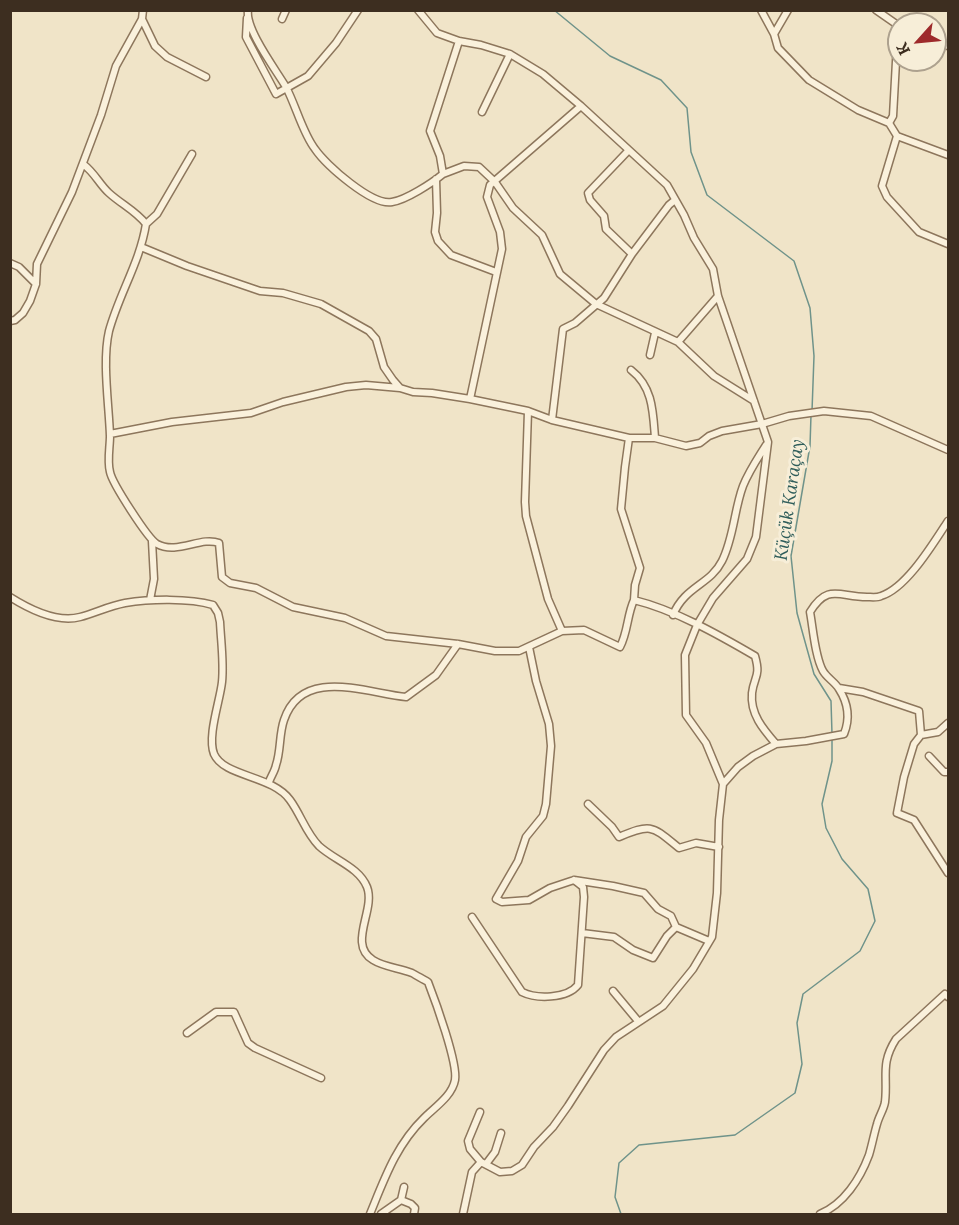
<!DOCTYPE html>
<meta charset="utf-8">
<style>
body{margin:0}
#map{position:relative;width:959px;height:1225px;overflow:hidden;background:#f0e4c8;font-family:Lora,serif}
canvas{display:block}
.frame{position:absolute;inset:0;border:12px solid #3d2e20;pointer-events:none}
.north{position:absolute;left:887px;top:12px;width:60px;height:60px;box-sizing:border-box;background:#f7eed8;border:2px solid #ada18e;border-radius:50%;rotate:243deg;font-size:16px;font-weight:700;line-height:24px;text-align:center;color:#3d2e20}
.north::after{content:'';display:block;margin:auto;width:21px;height:27px;background:#9e2a2b;clip-path:polygon(50% 0,100% 100%,50% 72%,0 100%)}
</style>
<div id="map">
<canvas width="959" height="1225"></canvas>
<div class="frame"></div>
<div class="north">K</div>
</div>
<script>
const c = document.querySelector('canvas').getContext('2d');
c.lineJoin = 'round';
function strokePath(path, color, width, dash) {
  c.strokeStyle = color;
  c.lineWidth = width;
  c.lineCap = dash ? 'butt' : 'round';
  c.setLineDash(dash || []);
  c.stroke(path);
}
function label(font, color, halo, rows, align = 'center') {
  c.font = font + ' Lora,serif';
  c.lineWidth = 6;
  c.setLineDash([]);
  c.textBaseline = 'middle';
  c.strokeStyle = halo;
  c.fillStyle = color;
  for (const [text, x, y, turn = 0] of rows) {
    c.save();
    c.translate(x, y);
    c.rotate((+turn || 0) * Math.PI / 180);
    c.textAlign = isNaN(turn) ? turn : align;
    if (halo) c.strokeText(text, 0, 0);
    c.fillText(text, 0, 0);
    c.restore();
  }
}
const stream = new Path2D(`
 M554,10L610,56L661,80L687,108L691,152L707,195L794,261L810,308L814,356L812,411
 M811,415L810,446L791,556L797,613L814,674L831,701L832,734
 M621,1214L615,1197L619,1163L639,1145L735,1135L795,1093L802,1064L797,1023L803,994L860,951L875,921L868,889L842,859L826,828L822,804L832,761V739`);
const minor = new Path2D(`
 M248,10C245,29 276,70 286,87C296,106 303,134 315,149C326,165 372,206 392,202C406,200 432,183 443,174
 M418,10L437,33L459,41L481,45L510,54L543,74L581,106L667,185L684,215L694,238L713,269L718,296L768,442L756,537L747,559L713,598L697,625L685,655L686,715L706,743L723,784
 M761,10L774,34L778,48L809,80L858,110L889,123L893,116L898,25
 M876,10L899,26
 M247,18L246,37L276,94L308,76L336,43L358,10
 M142,19L155,46L167,57L206,77
 M282,19L286,10
 M774,34L788,10
 M459,41L430,131L440,156L443,174L464,166L479,167L495,182L513,208L542,235L560,274L596,304L678,342
 M935,41L948,46
 M482,112L510,54
 M889,123L897,136L948,155
 M897,136L882,186L887,197L919,232L948,244
 M628,151L588,193L590,200L604,216L606,229L632,254
 M83,164C95,173 99,184 109,193C121,204 136,211 146,224C140,262 119,294 109,331C102,361 109,405 110,436C110,447 107,461 110,472C112,483 148,539 157,544C177,555 201,536 219,543L222,577L230,583L256,588L293,607L345,618L386,636L458,644L495,651H519L562,631L584,630L620,647C628,632 627,615 634,600C675,610 719,635 755,656C761,677 754,676 752,693C750,714 763,729 776,744
 M436,179L437,213L435,232L438,241L451,255L496,272
 M146,224L157,214L192,154
 M141,247L187,266L260,291L283,293L321,304L369,331L376,339L384,367L393,380L400,388L413,392L432,393L470,399L528,411L552,420L629,438H655L686,446L700,443L709,436L722,431L762,424L789,416L824,411L871,416L948,450
 M10,263L19,267L36,284
 M718,296L678,342L714,376L754,401
 M10,321L15,320L23,313L30,301L36,284L37,264L72,192L101,115L116,66L142,19L143,10
 M650,355L655,333
 M631,370C653,387 653,412 655,438
 M470,399L502,249L500,232L487,197L490,185L581,106
 M528,411L525,502L526,516L548,599L562,631
 M552,420L563,329L575,323L604,298L632,254L669,205L675,200
 M110,434L172,422L251,413L283,402L346,387L366,385L400,388
 M629,438L625,467L621,509L640,568L635,585L634,600
 M10,597C29,609 57,623 80,617C95,613 109,606 125,603C150,599 189,598 213,605L218,613L220,622C221,642 224,663 222,682C220,701 207,736 214,754C224,777 272,775 290,800C301,815 306,833 319,846C334,860 359,867 367,887C376,910 347,944 373,960C384,967 399,968 412,973C417,976 423,979 428,982C435,1000 458,1063 455,1080C452,1096 435,1107 424,1118C396,1145 384,1180 370,1214
 M150,600L154,579L152,541
 M673,615C685,586 710,585 722,561C734,537 734,510 743,486C749,471 758,458 766,445
 M529,647L536,681L549,724L551,746L546,804L543,816L526,837L518,861L496,899L502,902L529,900L550,888L574,880L613,886L644,893L658,909L671,916L676,927L709,941
 M839,688L863,692L919,711L921,735L914,744L904,777L897,813L914,820L948,873
 M921,735L938,732L948,723
 M929,756L944,772H948
 M269,782C271,776 275,771 276,765C281,751 279,734 284,720C302,666 366,693 406,697L436,675L458,644
 M588,804L612,827L619,837C652,823 652,826 679,848L696,843L719,847
 M472,917L522,992C536,999 567,999 578,985L584,897L583,887L574,880
 M582,933L614,937L633,950L653,958L667,936L676,927
 M613,991L638,1021
 M187,1033L216,1012H234L248,1043L255,1048L321,1078
 M480,1112L468,1141L470,1149L481,1162
 M486,1164L495,1152L501,1133
 M401,1200L411,1204L415,1208L414,1214
 M381,1214L401,1200L404,1187
 M463,1214L472,1172L481,1162L500,1172L512,1171L522,1165L534,1147L553,1127L568,1106L604,1050L616,1037L663,1006L693,969L712,937L717,893L719,820L723,784L738,767L753,756L776,744L806,741L844,734C850,719 848,703 839,689C835,682 827,678 823,671C815,657 813,628 810,612C828,583 839,597 867,597C871,597 877,598 881,596C907,588 934,542 948,521
 M820,1214C844,1204 860,1179 869,1155C872,1145 874,1134 877,1124C879,1116 884,1109 885,1102C888,1076 880,1064 896,1039L945,994L948,997`);
const waterNames = [
 ["Küçük Karaçay",790,500,-82]
];
strokePath(stream, '#6f938a', 1.5);
strokePath(minor, '#8d765c', 9);
strokePath(minor, '#faf1dc', 6);
label('italic 18px', '#2f5d5a', '#f7eed8', waterNames);
</script>
